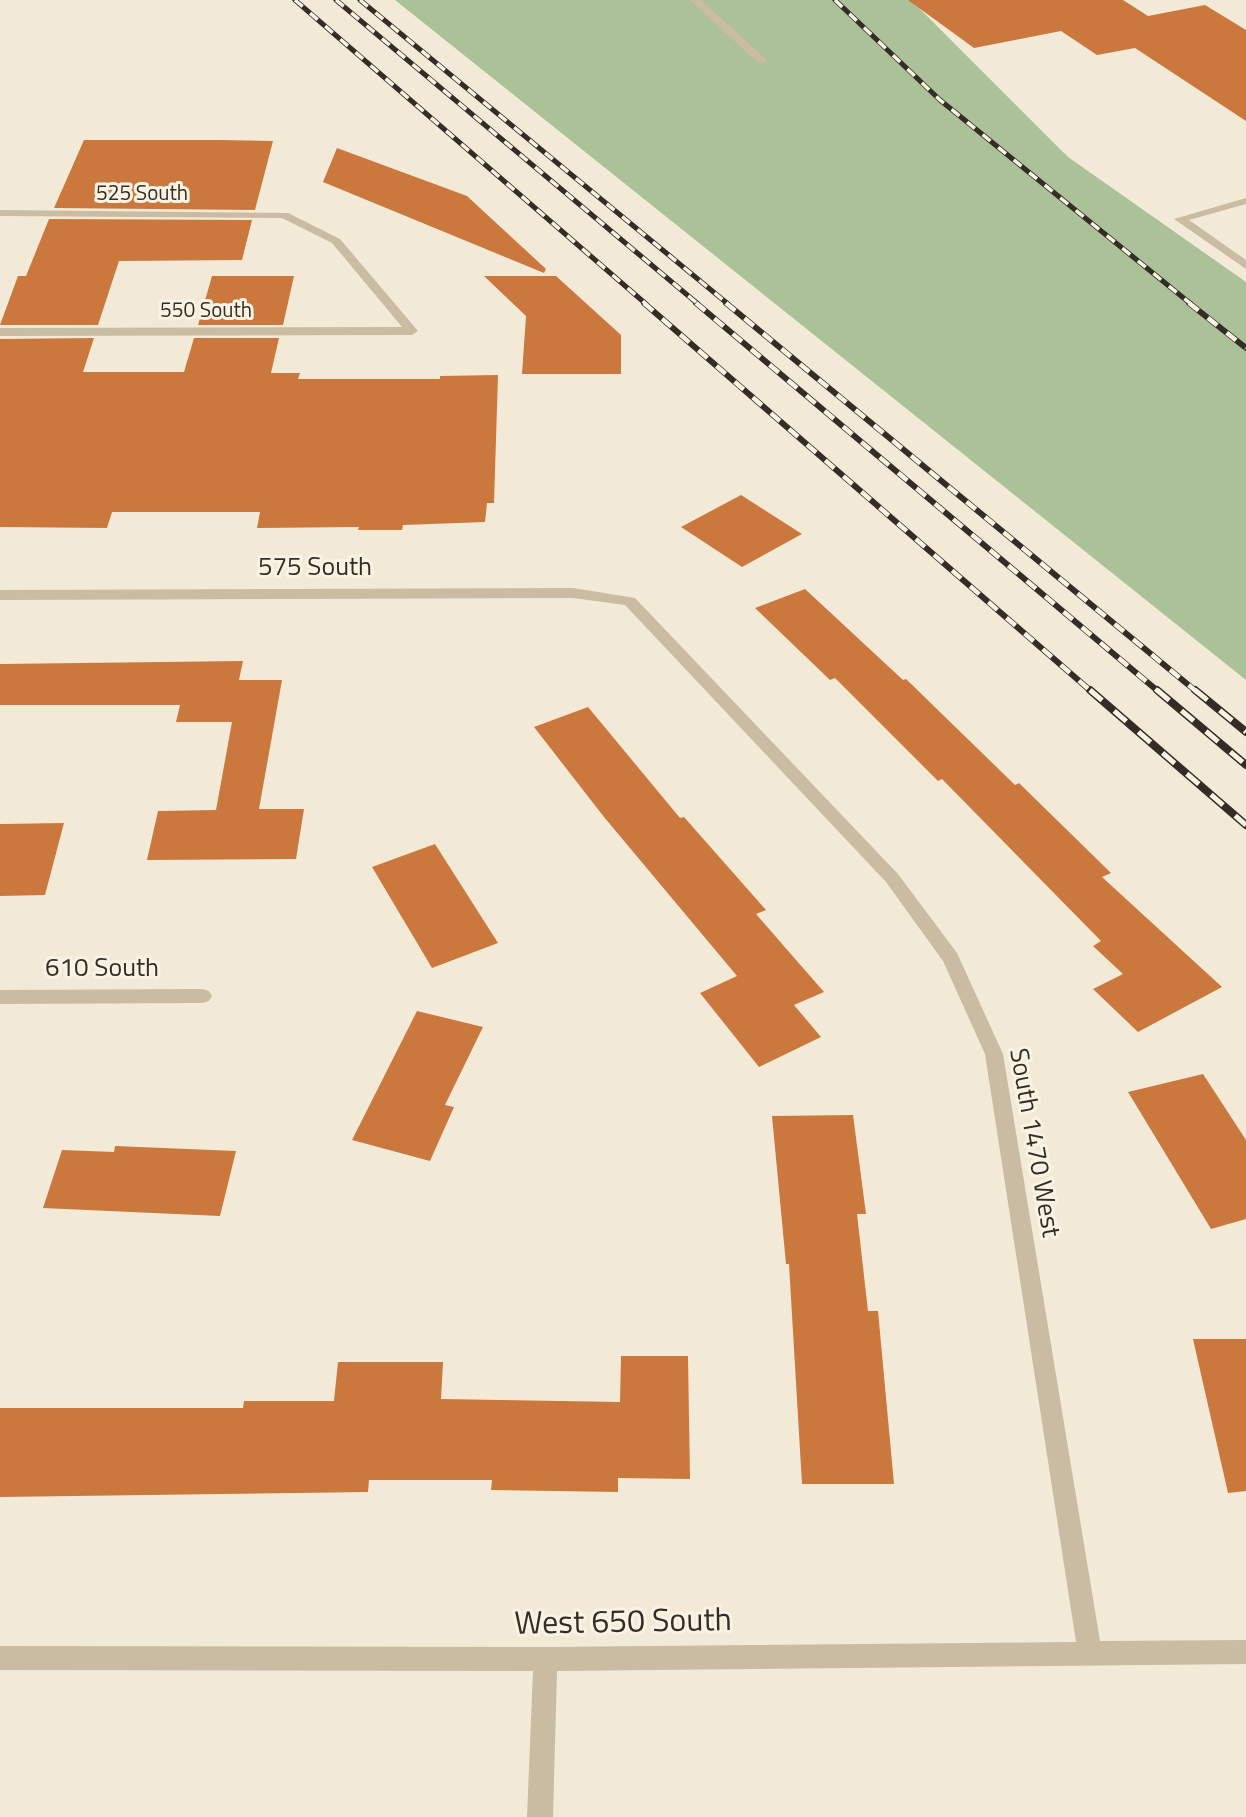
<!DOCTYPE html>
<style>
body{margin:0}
canvas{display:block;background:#f2ead7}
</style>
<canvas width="1246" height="1817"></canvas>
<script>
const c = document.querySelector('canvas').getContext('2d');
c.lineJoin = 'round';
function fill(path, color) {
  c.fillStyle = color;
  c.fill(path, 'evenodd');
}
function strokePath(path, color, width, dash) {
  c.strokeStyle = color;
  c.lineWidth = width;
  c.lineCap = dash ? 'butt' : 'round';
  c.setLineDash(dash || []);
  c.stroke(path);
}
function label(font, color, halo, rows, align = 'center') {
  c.font = font + ' "Titillium Web",sans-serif';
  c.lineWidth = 6;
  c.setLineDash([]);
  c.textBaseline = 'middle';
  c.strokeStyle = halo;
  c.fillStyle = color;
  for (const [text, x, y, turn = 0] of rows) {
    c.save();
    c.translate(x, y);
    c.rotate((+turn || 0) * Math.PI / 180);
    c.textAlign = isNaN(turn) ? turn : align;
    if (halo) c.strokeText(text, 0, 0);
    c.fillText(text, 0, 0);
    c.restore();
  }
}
const green = new Path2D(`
 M395,0H911L1068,157L1246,282V680Z`);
const building = new Path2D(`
 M908,0H1123L1148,16L1205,5L1246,30V121L1135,48L1097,55L1061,31L974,48Z
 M84,140H221L273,141L255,210L54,208Z
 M337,148L467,196L546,269L544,273L323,182Z
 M49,219L252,220L242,260L119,261L98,325H0L18,276H26Z
 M212,276H294L283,325H198Z
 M484,276H556L621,335V374H522L526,316Z
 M94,338L83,372H184L194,338H279L271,373H300L298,379H440V376L498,375L494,503H487L485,522L403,525L402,530H358L359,527L257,528L260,512H112L107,528L0,527V339Z
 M741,495L802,534L742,567L681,527Z
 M805,589L903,680L906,679L1015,785L1019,783L1111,873L1102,877L1222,987L1138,1032L1093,989L1123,974L1093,946L1101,941L942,779L938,781L835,678L830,680L755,608Z
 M243,661L239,680H282L259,809H304L296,859L147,860L158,811L216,810L232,722H176L180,705H0V664Z
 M588,707L680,818L684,817L766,910L756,914L824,992L794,1005L821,1037L759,1067L700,993L737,976L604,817L534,727Z
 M64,823L45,895L0,896V824Z
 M435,844L498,943L432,968L372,867Z
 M417,1011L483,1027L445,1105L454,1107L430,1161L352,1140Z
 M1203,1074L1246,1140V1219L1211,1229L1128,1092Z
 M853,1115L866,1214H857L868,1311H878L894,1484H802L789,1264H786L772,1116Z
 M115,1146L236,1151L220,1216L43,1208L62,1150L114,1152Z
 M1193,1339H1246V1491L1228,1493Z
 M621,1356H688L690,1479L618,1478V1492L491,1490L492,1480H369L368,1492L0,1497V1408H243L244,1401H334L338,1362H443L441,1399L620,1402Z`);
const service = new Path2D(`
 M690,0H701L766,59V63H758Z
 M1246,198V204L1189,220L1246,260V269L1174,219Z`);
const minor = new Path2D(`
 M0,210L288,213L340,239L418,331L412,335L0,336V328L402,327L332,243L282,218L0,216Z
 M573,588L635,598L898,874L957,953L1003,1054L1100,1641L1246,1640V1664L557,1671L553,1817H527L533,1671L0,1670V1646L545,1647L1076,1642L985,1054L943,961L886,882L625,605L573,598L0,600V590Z
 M203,989L209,991L212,996L209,1001L203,1003L0,1004V990Z`);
const railFar2 = new Path2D(`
 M295,0L646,304
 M336,0L698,304
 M360,0L728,304
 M835,0L940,100L1191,304`);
const railFar1 = new Path2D(`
 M644,303L1092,692
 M696,303L1159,692
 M726,303L1197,692
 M1189,303L1246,348`);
const rail = new Path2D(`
 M1090,690L1246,825
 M1157,690L1246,765
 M1195,690L1246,732`);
const farStreetnames = [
 ["525 South",142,195],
 ["550 South",206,312]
];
const streetNames = [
 ["575 South",315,569],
 ["610 South",102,970],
 ["South 1470 West",1033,1143,80]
];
const nearStreetnames = [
 ["West 650 South",623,1624,-1]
];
fill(green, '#abc197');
fill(building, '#ca783d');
fill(service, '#cabba3');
fill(minor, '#cabba3');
strokePath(railFar2, '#342d25', 5);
strokePath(railFar1, '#342d25', 6);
strokePath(rail, '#342d25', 8);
strokePath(railFar2, '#f9f3e3', 3.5, [10]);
strokePath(railFar1, '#f9f3e3', 4.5, [12]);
strokePath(rail, '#f9f3e3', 5, [16]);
label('21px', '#342d25', '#f9f3e3', farStreetnames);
label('26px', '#342d25', '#f9f3e3', streetNames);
label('32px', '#342d25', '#f9f3e3', nearStreetnames);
</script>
